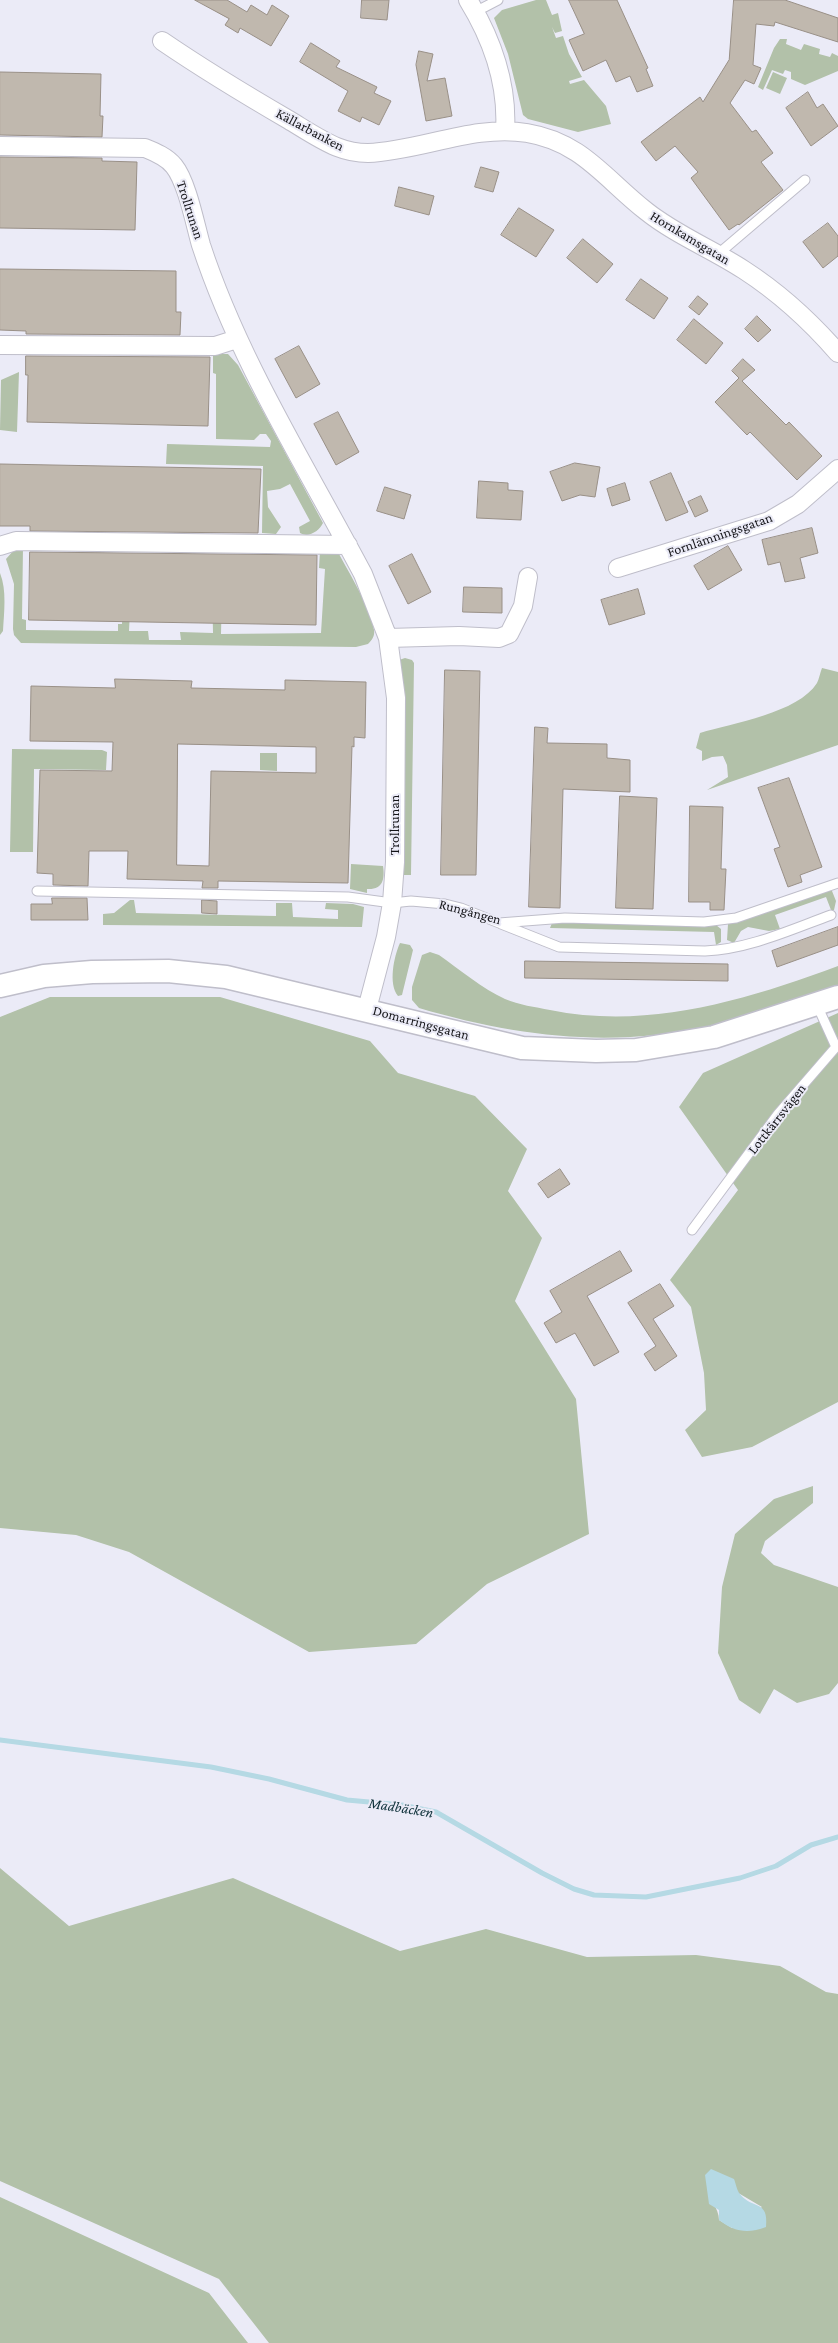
<!DOCTYPE html>
<meta charset="utf-8">
<style>
body{margin:0}
canvas{display:block;background:#ebebf7}
</style>
<canvas width="838" height="2343"></canvas>
<script>
const c = document.querySelector('canvas').getContext('2d');
c.lineJoin = 'round';
function fill(path, color) {
  c.fillStyle = color;
  c.fill(path, 'evenodd');
}
function strokePath(path, color, width, dash) {
  c.strokeStyle = color;
  c.lineWidth = width;
  c.lineCap = dash ? 'butt' : 'round';
  c.setLineDash(dash || []);
  c.stroke(path);
}
function label(font, color, halo, rows, align = 'center') {
  c.font = font + ' "Crimson Pro",serif';
  c.lineWidth = 4;
  c.setLineDash([]);
  c.textBaseline = 'middle';
  c.strokeStyle = halo;
  c.fillStyle = color;
  for (const [text, x, y, turn = 0] of rows) {
    c.save();
    c.translate(x, y);
    c.rotate((+turn || 0) * Math.PI / 180);
    c.textAlign = isNaN(turn) ? turn : align;
    if (halo) c.strokeText(text, 0, 0);
    c.fillText(text, 0, 0);
    c.restore();
  }
}
const green = new Path2D(`
 M536,0H546L552,15L558,13L562,31L555,33L552,27L556,38L563,36L569,54L582,77L569,81L570,84L584,80L606,106L611,124L578,132L528,119L523,115L508,54L494,18L502,10Z
 M780,39H787L786,44L801,50L804,44L820,49L819,54L830,57L832,53L838,56V71L805,85L791,79V72L785,70L783,74L772,70L763,90L758,87L774,48Z
 M773,72L787,78L780,94L766,88Z
 M213,354H228L238,365L323,523C319,531 309,538 300,533L299,527L310,521L290,484L280,489L267,491L268,507L281,527L276,534L262,533L263,466L166,464L167,444L270,447L271,441L266,434H260L254,440L216,439V374L213,373Z
 M19,372L17,432L0,430L1,380Z
 M23,547L22,619L26,620V630L118,631V624H122L123,590L131,589L129,631H148L149,640H181L180,632L213,633L212,585L222,592L221,634L321,633L325,569L319,568L320,551L334,550L339,554C350,575 370,606 374,630C375,636 372,640 368,644L356,647L21,643L14,635L13,629L14,584L6,559L14,550Z
 M0,573C7,590 4,613 3,631L0,635Z
 M405,658L412,660L414,663L411,875H402C404,803 408,731 399,660Z
 M822,668L838,672V745L707,790L728,777L727,765L723,756L712,757L702,761V751L696,748L700,733C733,723 798,713 817,683C819,679 820,673 822,668Z
 M12,749L102,750L107,752L106,770L34,769L33,852H10Z
 M260,753H277V771L260,770Z
 M351,864L383,866C385,879 383,890 367,889V893L350,889Z
 M828,890L832,891L836,901L834,910H831L826,897L775,915L780,929L769,931L748,927L741,931L734,943L727,940L728,924Z
 M130,900H134L136,913L276,916V903H292L293,917L338,919V910L325,909L326,903L353,904L364,907L362,927L103,925V914L114,913Z
 M557,921L716,925L721,929V942L716,945L714,932L550,928L552,923Z
 M400,943L410,945L413,950L402,995L398,996C388,984 394,956 400,943Z
 M430,952L439,955C459,969 483,989 505,999C519,1005 535,1007 550,1010C649,1030 746,1000 838,966V986C797,1001 754,1017 712,1026C610,1048 518,1037 419,1008L412,1000V987L422,955Z
 M50,997H220L370,1041L398,1073L475,1096L527,1149L508,1191L542,1238L515,1301L576,1399L589,1534L487,1584L416,1644L309,1652L129,1552L76,1535L0,1528V1017Z
 M838,1013V1402L752,1447L702,1457L685,1430L706,1410L704,1373L691,1307L670,1280L738,1190L679,1107L703,1073Z
 M813,1486V1503L765,1541L761,1553L774,1565L838,1587V1683L829,1694L797,1703L774,1689L760,1714L739,1700L718,1653L722,1587L735,1534L774,1499Z
 M0,1868L69,1926L233,1878L400,1951L486,1929L587,1957L696,1955L780,1966L826,1992L838,1994V2343H269L219,2279L0,2181ZM708,2187L740,2194L762,2207L732,2228L719,2220C719,2207 708,2200 708,2187Z
 M0,2197L209,2293L248,2343H0Z`);
const water = new Path2D(`
 M711,2169L734,2179C736,2184 737,2191 740,2194C752,2210 769,2199 766,2227C748,2234 734,2232 719,2220V2210L709,2204L705,2175Z`);
const stream = new Path2D(`
 M0,1740L211,1767L269,1779L347,1800L402,1805L436,1812L542,1873L574,1889L594,1895L646,1897L740,1878L776,1866L811,1845L838,1837`);
const building = new Path2D(`
 M195,0H227L247,12L251,5L267,15L272,5L289,16L271,46L240,28L238,33L225,25L229,19Z
 M362,0H389L387,20L361,18Z
 M569,0H617L648,68L646,69L653,86L637,92L630,76L616,82L606,60L583,71L569,40L584,34Z
 M734,0H785L838,18V42L775,22L774,26L756,24L753,65L761,68L754,84L745,80L730,103L752,132L756,130L773,153L761,162L783,190L739,225L738,224L729,230L691,178L698,172L675,146L656,161L641,142L700,97L703,102L729,60Z
 M311,43L340,61L336,67L377,87L374,93L391,101L379,125L362,117L360,122L338,111L348,91L300,62Z
 M419,51L433,54L427,81L445,78L452,116L426,121L416,65Z
 M0,72L101,74L100,116H103L102,137L0,135Z
 M808,92L817,108L823,104L838,126L811,146L786,108Z
 M0,157L102,158V161L137,162L135,230L0,228Z
 M481,167L499,172L493,192L475,187Z
 M399,187L434,196L429,215L395,206Z
 M519,208L554,230L536,257L501,235Z
 M828,223L838,236V256L823,268L803,242Z
 M583,239L613,264L597,283L567,258Z
 M0,269L176,271V312H181L180,335L26,334V331L0,330Z
 M641,279L668,298L654,319L626,300Z
 M698,296L708,304L699,315L689,307Z
 M757,316L771,330L758,342L745,329Z
 M694,319L723,343L706,364L677,340Z
 M299,346L320,384L296,398L275,359Z
 M26,356L210,357L208,426L27,422L28,375H26Z
 M743,359L755,370L742,381L786,425L789,422L822,456L797,480L750,432L747,435L715,402L739,378L732,371Z
 M338,412L359,452L336,465L314,424Z
 M575,463L600,467L595,497L580,495L562,501L550,472Z
 M0,464L261,469L258,533L30,531V526H0Z
 M671,473L688,512L666,521L650,482Z
 M479,481L508,483V490L523,491L521,520L477,518Z
 M625,483L630,500L612,506L607,489Z
 M385,487L411,495L404,519L377,511Z
 M701,496L708,511L695,517L688,502Z
 M812,528L818,553L800,558L805,578L785,582L780,562L768,565L762,540Z
 M728,546L742,570L708,590L694,566Z
 M30,552L317,555L316,625L29,620Z
 M412,554L431,592L408,604L389,566Z
 M464,587L502,588V613L463,612Z
 M638,589L645,614L609,625L601,600Z
 M445,670L480,671L476,875H441Z
 M115,679L192,681L191,688L285,690V680L366,682L365,738L354,737V747L352,746L348,883L218,881V888H202L203,881L127,879L128,851H89L88,886L53,885V874L37,873L40,770L112,771L113,742L30,741L31,686L115,688ZM178,744L316,747V773L211,771L209,866L177,865Z
 M535,727L548,728L547,743L607,744V758L630,760V792L563,789L560,908L529,907Z
 M789,778L822,867L800,875L802,882L788,887L774,849L780,847L758,788Z
 M620,796L657,798L653,909L616,908Z
 M690,806L723,807L721,869H726L724,910H710V902H689Z
 M52,898H87L88,920H31V904H52Z
 M202,900L217,901V914L202,913Z
 M838,927V945L777,967L772,951Z
 M525,961L728,964V981L525,978Z
 M560,1169L570,1184L548,1198L538,1184Z
 M620,1251L632,1271L587,1296L619,1352L594,1366L575,1333L556,1343L544,1323L562,1312L550,1291Z
 M660,1284L674,1306L653,1319L677,1356L655,1371L644,1354L656,1346L628,1303Z`);
const service = new Path2D(`
 M475,12L498,0
 M717,255L805,180
 M37,891L348,897L392,903L411,901L445,904L461,908L499,923L565,918L704,922L736,918L838,883
 M501,924L559,947L705,951C749,949 790,930 831,915
 M692,1230L778,1114L836,1047L817,1005`);
const minor = new Path2D(`
 M468,0C492,39 508,85 505,131
 M162,41C203,69 246,95 289,120C304,129 320,140 337,147C347,151 357,153 368,153C420,151 475,124 527,133C582,142 605,179 646,211C676,235 712,249 744,270C778,292 811,322 838,353
 M0,146L145,148C155,152 167,157 174,166C187,182 195,224 201,245C239,361 306,466 363,574L388,638L396,698L395,862L392,903L386,937L367,1009
 M0,345L215,346L237,339
 M0,546L16,541L348,545
 M618,568L769,521L798,504L838,469
 M388,638L459,636L499,638L509,634L523,606L528,577`);
const tertiary = new Path2D(`
 M0,986L44,976L92,972L168,971L226,977L522,1048L596,1051L636,1050L714,1037L838,997`);
const streetNames = [
 ["Källarbanken",310,130,28],
 ["Trollrunan",190,210,72],
 ["Hornkamsgatan",690,238,31],
 ["Fornlämningsgatan",720,535,-19],
 ["Trollrunan",395,825,-90],
 ["Rungången",470,912,15],
 ["Domarringsgatan",421,1023,15],
 ["Lottkärrsvägen",777,1119,-52]
];
const waterNames = [
 ["Madbäcken",401,1808,9]
];
fill(green, '#b2c1a9');
fill(water, '#b5d9e4');
strokePath(stream, '#b5d9e4', 5);
fill(building, '#c0b8ae');
strokePath(building, '#999087', 1);
strokePath(service, '#bfbeca', 11);
strokePath(minor, '#bfbeca', 20);
strokePath(tertiary, '#bfbeca', 25);
strokePath(service, '#fff', 9);
strokePath(minor, '#fff', 18);
strokePath(tertiary, '#fff', 22);
label('14px', '#151519', '#ebebf7', streetNames);
label('italic 15px', '#0e313a', '#ebebf7', waterNames);
</script>
